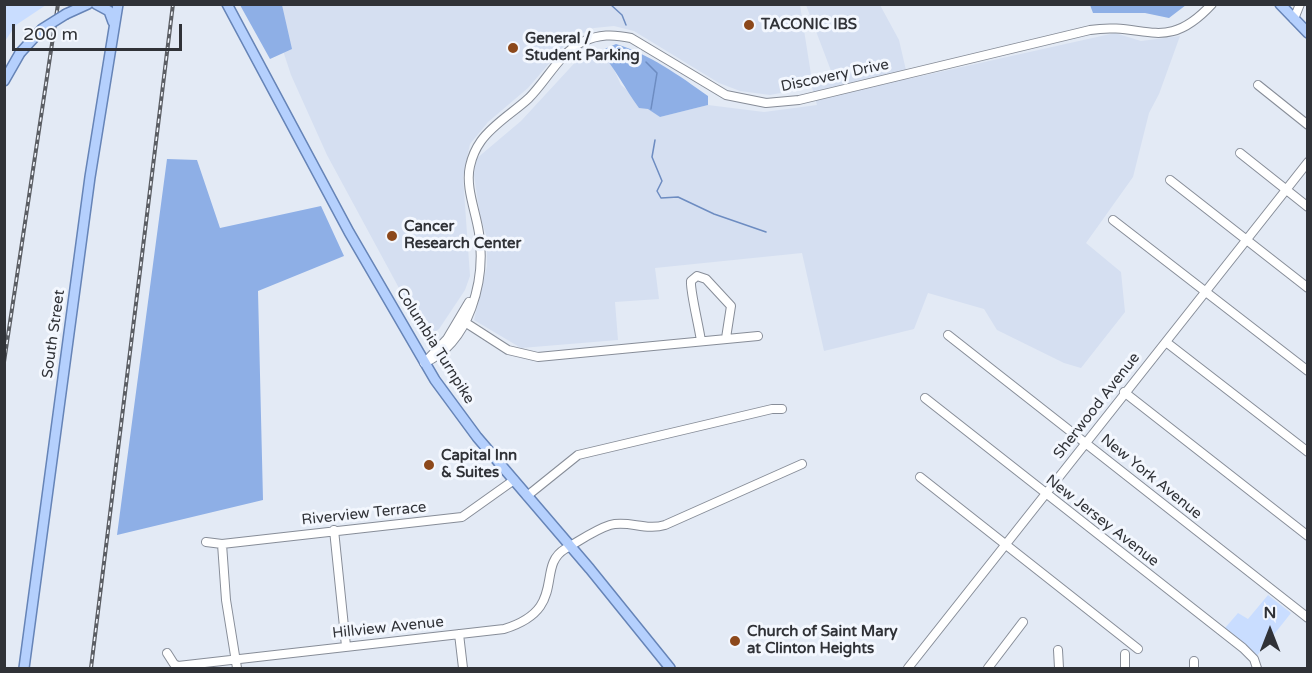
<!DOCTYPE html>
<style>
body{margin:0}
#map{position:relative;width:1312px;height:673px;overflow:hidden;background:#e3eaf5;font-family:"Varela Round",sans-serif}
canvas{display:block}
.frame{position:absolute;inset:0;border:6px solid #303237;pointer-events:none}
.north{position:absolute;left:1240px;top:601px;width:60px;height:60px;-webkit-text-stroke:4px #f3f7fe;paint-order:stroke;rotate:0deg;font-size:16px;font-weight:700;line-height:24px;text-align:center;color:#303237}
.north::after{content:'';display:block;margin:auto;width:21px;height:27px;background:#303237;clip-path:polygon(50% 0,100% 100%,50% 72%,0 100%)}
.scale{position:absolute;left:12px;top:24px;width:170px;height:27px;box-sizing:border-box;border:3px solid #303237;border-top:0;padding-left:8px;font-size:18px;line-height:21px;white-space:nowrap;color:#303237;-webkit-text-stroke:4px #f3f7fe;paint-order:stroke}
</style>
<div id="map">
<canvas width="1312" height="673"></canvas>
<div class="frame"></div>
<div class="north">N</div>
<div class="scale">200 m</div>
</div>
<script>
const c = document.querySelector('canvas').getContext('2d');
c.lineJoin = 'round';
function fill(path, color) {
  c.fillStyle = color;
  c.fill(path, 'evenodd');
}
function strokePath(path, color, width, dash) {
  c.strokeStyle = color;
  c.lineWidth = width;
  c.lineCap = dash ? 'butt' : 'round';
  c.setLineDash(dash || []);
  c.stroke(path);
}
function label(font, color, halo, rows, align = 'center') {
  c.font = font + ' "Varela Round",sans-serif';
  c.lineWidth = 6;
  c.setLineDash([]);
  c.textBaseline = 'middle';
  c.strokeStyle = halo;
  c.fillStyle = color;
  for (const [text, x, y, turn = 0] of rows) {
    c.save();
    c.translate(x, y);
    c.rotate((+turn || 0) * Math.PI / 180);
    c.textAlign = isNaN(turn) ? turn : align;
    if (halo) c.strokeText(text, 0, 0);
    c.fillText(text, 0, 0);
    c.restore();
  }
}
const built = new Path2D(`
 M268,5H800L813,87L821,80L833,76L806,5H880L899,40L908,79L1115,33L1141,41L1180,36L1159,94L1149,113L1133,177L1086,243L1121,272L1125,312L1081,368L1064,363L997,330L984,309L928,293L914,329L824,351L802,253L655,268L659,299L615,302L618,340L521,348L474,320L487,266V238L480,216L474,175L476,159L521,121L581,56L600,51L612,65L621,85L660,117L708,105L764,112L817,105L812,87L770,95L740,91L719,83L634,31L614,26L594,28L570,39L528,88L488,122L470,144L463,177L470,276L465,290L439,329L426,338L327,155L291,75Z`);
const green = new Path2D(`
 M5,4H46V5L16,25L5,41Z
 M1268,595L1291,613L1256,657L1225,628L1238,613L1248,619Z`);
const forest = new Path2D(`
 M240,5H282L292,49L270,59Z
 M1090,5V4L1186,5L1169,18L1145,13H1093Z
 M616,44C649,54 680,76 708,96V105L660,117L648,109L639,108C625,89 615,68 600,51Z
 M167,159L197,160L220,228L321,206L344,256L258,291L263,500L117,535Z`);
const stream = new Path2D(`
 M610,4L622,15L626,25
 M646,62L657,73L651,109
 M655,140L652,157L662,181L657,191L661,198L678,197L714,214L766,232`);
const minor = new Path2D(`
 M1294,19L1300,4
 M1258,85L1308,125
 M1240,153L1308,207
 M1170,180L1308,288
 M1113,220L1308,371
 M460,319L508,350L538,357L758,336
 M948,335L1308,618
 M701,341C699,326 690,291 691,281L697,276L706,279L731,306L726,338
 M1166,342L1308,452
 M427,360L447,339L469,302
 M424,363C470,343 486,280 479,233C476,212 465,187 470,166C472,157 476,148 481,141C493,124 514,112 529,98C547,80 559,54 582,42C599,34 613,34 631,38L726,95L766,103L799,100L1090,30C1145,21 1165,55 1212,4
 M1124,392L1308,536
 M925,398L1243,648L1254,659L1257,668
 M920,477L1138,649
 M527,496L578,455L772,409H782
 M334,530L346,646
 M206,542L222,544L462,517L514,480
 M222,544L226,600L237,668
 M459,634L463,668
 M1058,650L1059,668
 M167,653L174,664L178,666L504,629C569,609 535,567 565,549C578,542 594,530 610,525C628,520 646,531 665,525L802,464
 M1125,654V668
 M908,668L1308,162
 M988,668L1023,622
 M1194,668V661`);
const major = new Path2D(`
 M96,4L109,11L113,22
 M227,4L349,232L435,380L477,437L590,569L670,668
 M1280,4L1308,33
 M66,14L88,4
 M4,81L20,53
 M24,668L90,177L118,4`);
const rail = new Path2D(`
 M4,362L58,4
 M91,668L173,4`);
const majorBridge = new Path2D(`
 M20,53L42,29L66,14`);
const markers = [
 [749,25,6,"#8c481b"],
 [513,48,6,"#8c481b"],
 [392,236,6,"#8c481b"],
 [429,465,6,"#8c481b"],
 [735,641,6,"#8c481b"]
];
const poiNames = [
 ["TACONIC IBS",761,25],
 ["General /",525,39],
 ["Student Parking",525,56],
 ["Cancer",404,227],
 ["Research Center",404,244],
 ["Capital Inn",441,456],
 ["& Suites",441,473],
 ["Church of Saint Mary",747,632],
 ["at Clinton Heights",747,649]
];
const streetNames = [
 ["Discovery Drive",835,76,-12],
 ["South Street",54,334,-82],
 ["Columbia Turnpike",435,346,58],
 ["Sherwood Avenue",1097,406,-52],
 ["New York Avenue",1151,477,39],
 ["Riverview Terrace",364,514,-6],
 ["New Jersey Avenue",1102,521,38],
 ["Hillview Avenue",388,628,-6]
];
fill(built, '#d5dff1');
fill(green, '#c9ddff');
fill(forest, '#8eafe6');
strokePath(stream, '#6d8cc1', 1.5);
strokePath(minor, '#878d98', 10);
strokePath(major, '#6684b7', 12);
strokePath(minor, '#fff', 8);
strokePath(major, '#b5d0fd', 9);
strokePath(rail, '#5b5e64', 4);
strokePath(rail, '#f3f7fe', 1.5, [4.5]);
strokePath(majorBridge, '#6684b7', 12, []);
strokePath(majorBridge, '#b5d0fd', 9);
for (const [x, y, r, color] of markers) {
  const dot = new Path2D();
  dot.arc(x, y, r, 0, 2 * Math.PI);
  c.fillStyle = color;
  c.fill(dot);
  strokePath(dot, '#f3f7fe', 2);
}
label('bold 15px', '#303237', '#f3f7fe', poiNames, 'left');
label('15px', '#303237', '#f3f7fe', streetNames);
</script>
